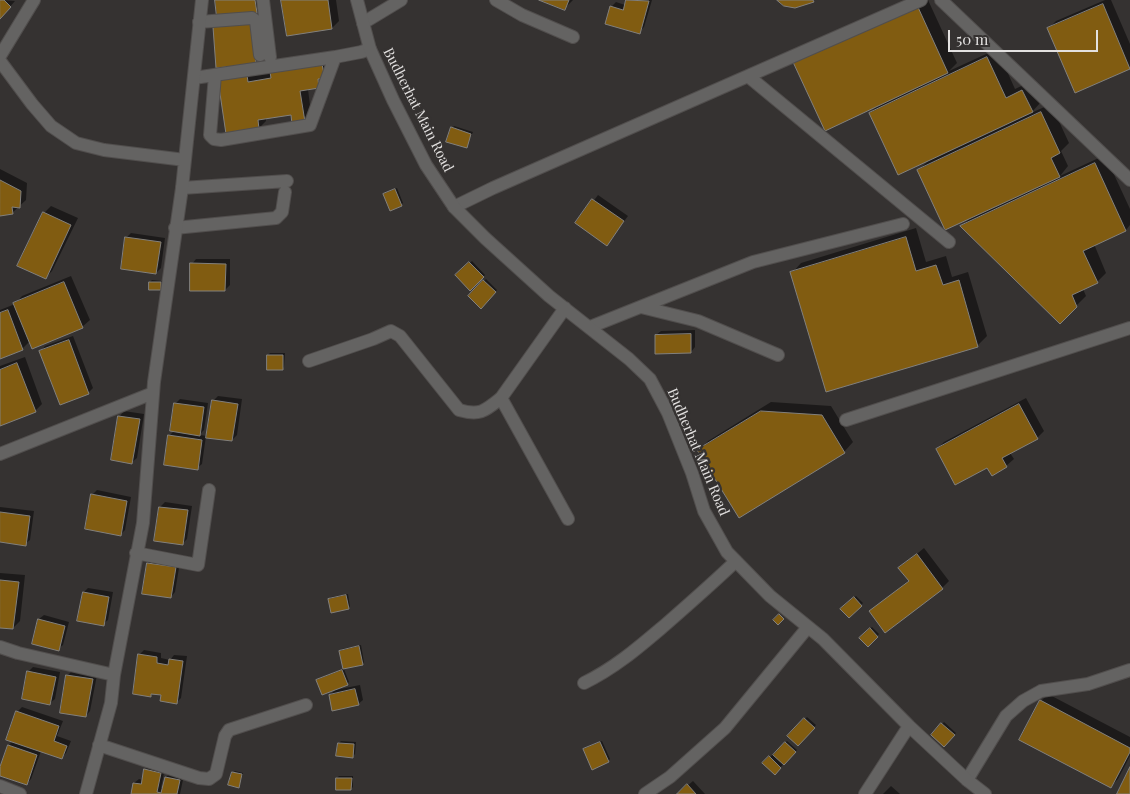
<!DOCTYPE html>
<style>
body{margin:0}
#map{position:relative;width:1130px;height:794px;overflow:hidden;background:#353231;font-family:"Playfair Display",serif}
canvas{display:block}
.scale{position:absolute;left:948px;top:30px;width:150px;height:22px;box-sizing:border-box;border:2px solid #e3e1e0;border-top:0;padding-left:6px;font-size:15px;line-height:18px;white-space:nowrap;color:#e3e1e0;-webkit-text-stroke:4px #353231;paint-order:stroke}
</style>
<div id="map">
<canvas width="1130" height="794"></canvas>
<div class="scale">50 m</div>
</div>
<script>
const c = document.querySelector('canvas').getContext('2d');
c.lineJoin = 'round';
function fill(path, color) {
  c.fillStyle = color;
  c.fill(path, 'evenodd');
}
function strokePath(path, color, width, dash) {
  c.strokeStyle = color;
  c.lineWidth = width;
  c.lineCap = dash ? 'butt' : 'round';
  c.setLineDash(dash || []);
  c.stroke(path);
}
function label(font, color, halo, rows, align = 'center') {
  c.font = font + ' "Playfair Display",serif';
  c.lineWidth = 5;
  c.setLineDash([]);
  c.textBaseline = 'middle';
  c.strokeStyle = halo;
  c.fillStyle = color;
  for (const [text, x, y, turn = 0] of rows) {
    c.save();
    c.translate(x, y);
    c.rotate((+turn || 0) * Math.PI / 180);
    c.textAlign = isNaN(turn) ? turn : align;
    if (halo) c.strokeText(text, 0, 0);
    c.fillText(text, 0, 0);
    c.restore();
  }
}
const shadow = new Path2D(`
 M0,0L15,1L0,18Z
 M217,0H260L261,7L256,12Z
 M283,0H336L339,21L332,28Z
 M542,0H573L564,9Z
 M627,0H652L644,27L639,32L611,7L616,2L625,5Z
 M918,0H928L957,63L949,71L997,49L1015,89L1032,81L1041,102L1031,113L1051,104L1069,143L1061,151L1068,166L1060,176L1105,155L1130,209V225L1126,230L1094,244L1106,273L1097,282L1083,289L1086,296L1060,322L962,226L971,217L919,170L929,160L870,113L878,105Z
 M1105,0H1111L1130,44V68L1076,92L1049,28L1056,21Z
 M329,57L319,87L308,89L311,114L304,121L292,114L266,118V121L259,128L219,80Z
 M454,126L473,132L466,147L452,128Z
 M0,169L27,183L26,200L12,213L0,215Z
 M397,188L403,203L401,205L385,194Z
 M598,195L628,216L607,244L577,223Z
 M51,206L78,218L52,271L45,278L44,213Z
 M916,228L926,262L946,256L952,277L968,272L987,336L978,345L826,391L792,273L801,263Z
 M131,233L165,238L161,268L156,273L126,238Z
 M196,259H230V285L225,290L192,264Z
 M472,261L485,275L470,289L456,275Z
 M71,276L90,320L82,327L30,341L23,348L0,357V310L15,304L22,296Z
 M486,279L497,290L481,307L470,296Z
 M152,280L162,281V287L160,289L150,282Z
 M695,330V347L691,352L656,335L661,331Z
 M73,336L93,388L88,393L41,351L45,346Z
 M270,353H285L284,367L282,369L268,355Z
 M25,357L42,404L35,411L0,423V366Z
 M218,396L242,399L237,435L232,440L206,436L202,464L197,468L169,436L174,431L175,404L180,399L208,403L204,430L199,435L208,436L213,401Z
 M1026,398L1044,431L1037,438L1010,453L1014,459L1006,466H988L937,449L944,442Z
 M771,402L831,406L853,442L844,452L699,451L708,441Z
 M124,411L144,414L137,458L132,462L113,459L120,416Z
 M97,490L131,497L125,530L120,535L92,495Z
 M165,502L192,506L187,539L182,544L156,540L160,507Z
 M0,507L34,511L30,540L25,544L0,541Z
 M924,548L949,581L942,588L871,611L909,580L900,568Z
 M153,559L180,562L175,592L171,597L148,563Z
 M0,573L25,575L20,621L13,628L0,626Z
 M88,588L113,592L108,620L103,624L84,592Z
 M348,594L350,606L348,608L329,599L331,597Z
 M856,596L863,603L849,617L842,609Z
 M44,615L69,622L63,645L58,649L39,619Z
 M872,627L879,634L868,646L861,638Z
 M361,645L364,662L362,664L340,651L342,649Z
 M144,650L161,653V658L170,660L174,655L187,656L181,698L177,702L163,694L153,693L150,696L139,655Z
 M33,667L60,672L55,699L50,703L28,672Z
 M344,669L349,682L347,684L320,679Z
 M72,671L97,675L90,711L86,716L67,676Z
 M360,685L363,700L358,704L330,695L335,690Z
 M1048,694L1130,737V756L1118,779L1111,786L1041,701Z
 M22,707L63,721L57,736L71,741L66,753L62,758L41,751L31,779L26,784L0,775V771L9,745L13,741L17,712Z
 M807,717L816,725L798,744L789,736Z
 M944,722L956,733L944,745L933,735Z
 M341,741L356,742L355,754L353,756L339,743Z
 M602,741L610,759L608,761L584,749Z
 M787,741L797,750L775,773L764,763Z
 M150,765L165,768L161,788H164L166,777L171,773L184,775L180,794H132L134,783L139,779L143,780L145,770Z
 M235,771L243,773L240,784L238,786L233,773Z
 M339,776H353V787L351,789L337,778Z
 M693,781L705,794H678L679,793Z
 M891,786L900,794H883Z`);
const building = new Path2D(`
 M0,0H4L11,7L0,19Z
 M215,0H255L257,13L217,17Z
 M281,0H328L332,29L287,36Z
 M539,0H569L565,10Z
 M626,0L649,1L640,34L605,24L610,6L623,10Z
 M777,0H813L814,2L795,8L784,6Z
 M1103,4L1130,69L1075,93L1047,28Z
 M917,5L948,73L825,131L793,62Z
 M253,24L256,64L216,68L213,27Z
 M987,57L1006,98L1022,90L1033,112L898,175L869,113Z
 M322,64L325,79H318L319,88L300,91L305,122L292,124L291,115L258,120L259,129L226,134L218,80L247,75L248,82L271,78L270,72Z
 M1041,112L1060,153L1051,158L1060,177L945,230L917,170Z
 M451,127L471,134L467,148L446,142Z
 M1095,163L1126,231L1083,251L1098,283L1072,295L1077,307L1060,324L960,226Z
 M0,180L21,191L20,208L12,207L13,214L0,216Z
 M395,189L402,206L390,211L383,194Z
 M592,199L624,221L607,246L575,223Z
 M43,212L71,225L46,279L17,266Z
 M125,237L161,242L156,274L121,269Z
 M906,237L916,271L936,265L943,285L959,280L978,347L826,392L790,272Z
 M469,262L484,277L470,291L455,275Z
 M190,263L226,264L225,291H190Z
 M483,280L496,292L481,309L468,296Z
 M64,282L83,328L32,349L13,303Z
 M149,282H161V290H149Z
 M8,310L23,350L0,359V313Z
 M691,334V353L655,354V335Z
 M69,340L89,394L60,405L39,351Z
 M267,355H283V370H267Z
 M17,363L36,412L0,426V370Z
 M212,400L238,404L232,441L206,438Z
 M174,403L204,407L200,436L170,431Z
 M1019,404L1038,439L1002,458L1007,467L992,476L987,468L955,485L936,449Z
 M761,411L822,415L845,453L739,518L697,450Z
 M118,416L140,419L132,464L111,460Z
 M168,435L202,440L198,470L164,465Z
 M91,494L127,501L121,536L85,529Z
 M159,507L188,510L183,545L154,541Z
 M0,512L30,516L26,546L0,542Z
 M917,554L943,589L885,633L869,611L909,581L898,568Z
 M147,563L176,567L171,598L142,594Z
 M0,580L19,582L13,629L0,628Z
 M83,592L109,597L104,626L77,621Z
 M346,595L349,609L331,613L328,599Z
 M854,597L862,606L849,618L840,609Z
 M779,614L784,619L778,625L773,620Z
 M38,619L65,626L59,651L32,644Z
 M870,628L878,637L868,647L859,638Z
 M359,646L363,665L343,669L339,651Z
 M138,654L157,657V663L168,665L169,659L183,661L177,704L160,701L161,695L151,694V697L133,694Z
 M342,670L348,685L322,695L316,680Z
 M27,671L56,677L50,705L22,699Z
 M66,675L93,679L86,717L60,713Z
 M355,689L359,705L332,711L329,695Z
 M1040,700L1130,748V752L1111,788L1019,740Z
 M16,711L59,726L54,741L67,746L62,759L6,740Z
 M804,718L815,728L798,746L787,736Z
 M941,723L955,735L944,747L931,735Z
 M600,742L609,762L592,770L583,749Z
 M785,742L796,752L784,765L773,755Z
 M338,743L354,744L353,758L336,756Z
 M8,745L37,755L27,785L0,776V767Z
 M769,756L781,768L775,775L762,763Z
 M1130,767V794H1117Z
 M144,769L161,773L157,792L161,793L165,777L180,780L177,794H131L133,783L141,784Z
 M232,772L242,774L239,788L228,785Z
 M336,778H352L351,790H336Z
 M687,784L696,794H677Z`);
const service = new Path2D(`
 M263,0L270,57
 M496,0L522,15L573,37
 M941,0L1130,180
 M199,22L252,18L256,21L260,55
 M363,23L401,0
 M215,75L210,135L214,139L221,140L310,125L335,57
 M748,76L949,242
 M194,78L335,57L361,52L370,49
 M182,188L287,181
 M454,207L493,188L921,0
 M175,228L276,218L282,212L285,192
 M641,307L698,321L778,355
 M590,327L753,262L903,224
 M846,420L1130,328
 M967,780L1006,716L1023,701L1041,691L1088,684L1130,670`);
const minor = new Path2D(`
 M357,0L370,49L393,100L426,165L454,207L485,238L549,296L629,359L650,379L668,413L692,473L704,511L727,552L770,596L823,639L909,726L967,780L985,794
 M0,56L34,0
 M0,61L32,104L51,126L76,143L104,150L185,160
 M309,361L373,339L391,331L400,336L459,410C480,416 485,411 501,398L565,308
 M501,398L568,519
 M0,454L153,393
 M136,553L198,565L209,490
 M0,647L18,653L114,675
 M584,683C615,668 639,647 665,625C689,604 713,583 736,561
 M99,745L199,778L209,779L216,774L225,736L229,730L306,705
 M0,786L20,794
 M86,794L111,703L114,675L143,523L154,382L182,188L202,0
 M645,794L670,777L725,728L808,627
 M865,794L909,726`);
const streetNames = [
 ["Budherhat Main Road",418,110,63],
 ["Budherhat Main Road",698,452,67]
];
fill(shadow, '#0007');
fill(building, '#815c11');
strokePath(building, '#82807d', 1);
strokePath(service, '#514e4d', 14);
strokePath(minor, '#514e4d', 14);
strokePath(service, '#646362', 12);
strokePath(minor, '#646362', 12);
label('14px', '#e3e1e0', '#353231', streetNames);
</script>
